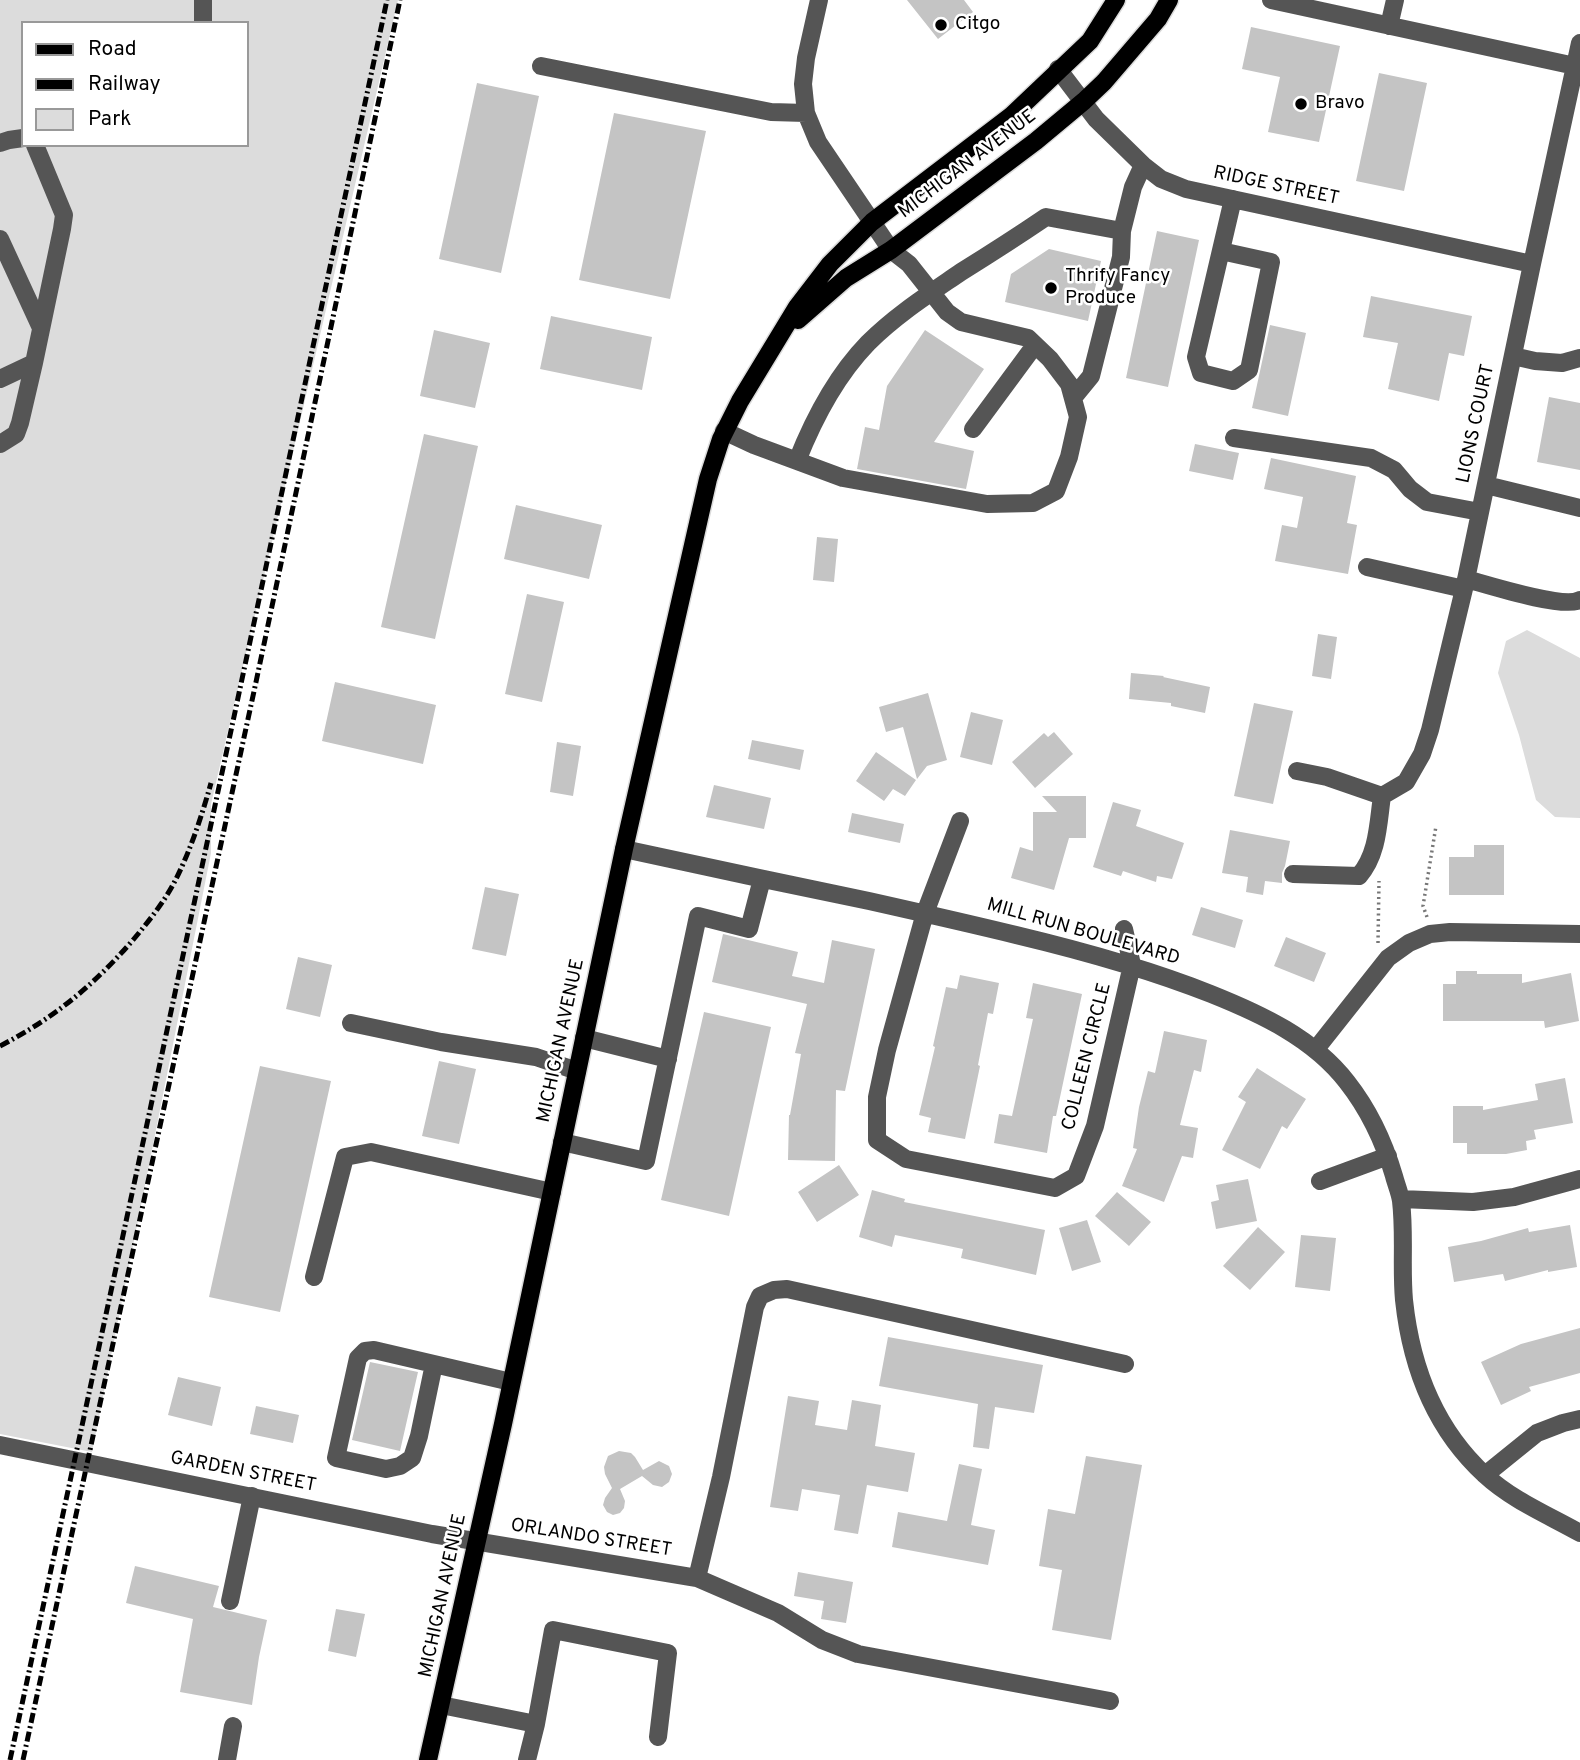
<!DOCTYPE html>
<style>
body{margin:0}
#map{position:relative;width:1580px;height:1760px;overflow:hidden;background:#fff;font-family:Overpass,sans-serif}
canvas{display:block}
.legend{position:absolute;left:21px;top:21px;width:228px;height:126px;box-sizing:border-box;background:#fff;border:2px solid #999;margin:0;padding:9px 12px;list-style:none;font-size:21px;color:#000}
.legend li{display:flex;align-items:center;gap:14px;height:35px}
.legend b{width:35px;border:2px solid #999}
</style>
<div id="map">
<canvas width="1580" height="1760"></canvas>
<ul class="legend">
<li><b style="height:9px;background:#000"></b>Road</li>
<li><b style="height:9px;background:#000"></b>Railway</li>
<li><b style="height:19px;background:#dcdcdc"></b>Park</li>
</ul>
</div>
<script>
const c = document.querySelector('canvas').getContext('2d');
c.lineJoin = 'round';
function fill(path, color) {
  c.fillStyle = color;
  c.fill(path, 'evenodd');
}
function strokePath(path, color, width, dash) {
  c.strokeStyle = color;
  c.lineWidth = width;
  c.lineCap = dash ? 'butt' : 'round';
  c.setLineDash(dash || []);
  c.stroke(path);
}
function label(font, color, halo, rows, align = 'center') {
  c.font = font + ' Overpass,sans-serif';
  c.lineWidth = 5;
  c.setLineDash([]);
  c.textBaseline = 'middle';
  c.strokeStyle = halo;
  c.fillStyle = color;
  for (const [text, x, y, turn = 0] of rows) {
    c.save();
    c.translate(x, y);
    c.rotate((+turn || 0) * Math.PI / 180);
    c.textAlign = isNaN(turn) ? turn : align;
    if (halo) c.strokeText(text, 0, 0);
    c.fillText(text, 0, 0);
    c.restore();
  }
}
const green = new Path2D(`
 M0,0H398L211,804V853L92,1452L0,1434ZM23,23H247V145H23Z
 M1527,630L1580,658V818L1555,817L1536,800L1519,735L1498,673L1506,641Z`);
const building = new Path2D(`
 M907,0H964L973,12L938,39Z
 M1251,27L1340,46L1319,142L1268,132L1280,77L1242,69Z
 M1379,73L1427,83L1404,191L1356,181Z
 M477,83L539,96L501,273L439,259Z
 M614,113L706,131L670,299L579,280Z
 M1157,231L1199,240L1168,387L1126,378Z
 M1049,249L1101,261L1088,321L1005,302L1011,274Z
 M1371,296L1472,316L1464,356L1449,353L1439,401L1388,389L1398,343L1363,337Z
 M551,316L652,337L642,390L540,369Z
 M1270,325L1306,333L1288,416L1252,408Z
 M434,330L490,343L475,408L420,396Z
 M925,330L984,369L934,442L974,451L966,489L857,469L865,427L879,430L887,386Z
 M1549,397L1580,403V470L1537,462Z
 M424,434L478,446L435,639L381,627Z
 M1195,444L1239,453L1233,480L1189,471Z
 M1271,458L1356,476L1347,523L1357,525L1348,574L1275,561L1282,525L1297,528L1303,497L1264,489Z
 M516,505L602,525L589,579L504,559Z
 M817,537L838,539L834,582L813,580Z
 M527,594L564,602L542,702L505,694Z
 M1318,634L1337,637L1331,679L1312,676Z
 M1131,673L1164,676L1163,677L1210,687L1205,713L1171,706V703L1129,699Z
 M335,682L436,705L423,764L322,741Z
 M928,693L947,760L927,766L917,779L903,727L886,732L879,707Z
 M1254,703L1293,711L1273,804L1234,796Z
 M971,712L1003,720L992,765L960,757Z
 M1054,732L1073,754L1035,788L1012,762L1044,733L1048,737Z
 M752,740L804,750L800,770L748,759Z
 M557,742L581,746L573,796L550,792Z
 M876,752L916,780L905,796L893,789L884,801L856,781Z
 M714,785L771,798L764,829L706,817Z
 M1042,796H1086V838H1069L1054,890L1011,878L1020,847L1033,851V812H1057Z
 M1113,802L1141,810L1136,826L1184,843L1172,879L1157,876L1156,882L1123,871L1121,876L1093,867Z
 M852,813L904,824L900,843L848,832Z
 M1230,830L1290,841L1285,866L1282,873V883L1265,881L1263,895L1246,892L1248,877L1222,873Z
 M1474,845H1504V895H1449V857H1474Z
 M485,887L519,894L506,956L472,949Z
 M1201,907L1243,920L1235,948L1192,935Z
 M723,934L798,952L792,976L824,983L832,940L875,949L845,1091L836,1090L835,1161L788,1160L789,1115H790L801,1054L795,1053L807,1004L712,982Z
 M1286,937L1326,953L1314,982L1274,966Z
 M298,957L332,965L320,1017L286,1009Z
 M1456,971H1477V974H1522V983L1571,973L1579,1021L1545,1028L1544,1021H1443V984H1456Z
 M960,975L999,983L993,1014L988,1013L978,1065L980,1066L965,1139L928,1132L931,1118L919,1115L935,1047L933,1046L946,987L957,989Z
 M1033,983L1082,994L1056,1116H1053L1047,1153L994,1143L999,1114L1012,1116L1033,1019L1026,1018Z
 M704,1012L771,1027L729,1216L661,1200Z
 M1164,1031L1207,1040L1201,1072L1194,1070L1180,1125L1198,1128L1193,1158L1182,1156L1164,1202L1122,1186L1137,1149L1133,1148L1139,1107L1148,1071L1155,1073Z
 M439,1061L476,1069L459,1144L422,1136Z
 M260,1066L331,1081L280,1312L209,1297Z
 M1257,1068L1306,1099L1287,1129L1282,1126L1260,1169L1222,1150L1246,1102L1238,1097Z
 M1565,1078L1573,1123L1534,1130L1536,1139L1526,1141L1527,1150L1506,1154H1467V1143H1453V1106H1483V1110L1538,1100L1535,1084Z
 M839,1165L859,1195L817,1222L798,1192Z
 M1248,1179L1257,1221L1216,1229L1211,1202L1219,1200L1216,1185Z
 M872,1190L905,1199L904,1202L1045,1230L1036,1275L961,1258L963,1249L895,1235L892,1247L859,1237Z
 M1117,1192L1151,1222L1129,1246L1095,1216Z
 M1087,1220L1101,1262L1072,1271L1059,1228Z
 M1570,1225L1577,1267L1548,1272V1270L1505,1281L1503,1274L1454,1282L1448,1247L1481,1241L1528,1228L1529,1232Z
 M1258,1227L1285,1252L1250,1290L1223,1266Z
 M1301,1235L1336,1238L1330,1291L1295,1287Z
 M1580,1328V1373L1529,1387L1531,1391L1501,1405L1481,1362L1521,1344Z
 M888,1337L1043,1365L1034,1413L995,1407L989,1449L973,1447L978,1404L879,1386Z
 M370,1362L418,1372L400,1451L352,1440Z
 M178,1377L221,1387L212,1426L168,1415Z
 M788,1396L819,1401L815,1425L847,1430L852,1400L881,1405L875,1446L915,1453L908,1492L867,1485L858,1534L834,1530L840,1495L802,1489L798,1511L770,1507Z
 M256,1406L299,1415L293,1443L250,1434Z
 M619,1451L631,1453L635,1457L643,1470L659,1461L669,1466L672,1474L669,1482L662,1487L653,1485L642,1476L620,1489L625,1501L624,1508L620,1513L613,1515L607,1512L603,1505L605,1498L612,1488L605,1474L604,1467L608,1456Z
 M1086,1456L1142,1465L1111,1640L1052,1630L1062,1570L1039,1566L1048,1509L1075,1514Z
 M959,1464L982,1469L971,1525L995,1530L988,1565L892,1547L898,1512L947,1521Z
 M135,1566L219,1586L213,1607L267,1620L259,1657L252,1705L180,1692L193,1619L126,1603Z
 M798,1572L853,1582L846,1623L821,1619L824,1601L794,1596Z
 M336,1609L365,1614L356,1657L328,1651Z`);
const path = new Path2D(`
 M1427,917L1423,906L1424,900L1436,826
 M1378,943L1379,881`);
const minor = new Path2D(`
 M1271,0L1575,66
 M203,23V0
 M1389,26L1395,0
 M541,66L771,112L806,113
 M1058,69L1096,119L1143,165L1161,179L1186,189L1532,264
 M0,143L9,140L23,138
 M0,239L41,328
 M1221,251L1271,262L1249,370L1233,381L1201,373L1196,357L1233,199
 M1513,356L1535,361L1562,363L1580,358
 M0,379L34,363L62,229L64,215L35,145
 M1073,398L1091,376L1121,257L1122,231
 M973,429L1035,345
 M724,431L754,445L843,478L987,504L1033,503L1056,491L1069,457L1078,417L1069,384L1050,359L1028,338L961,322L947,312L909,264L891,250L818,142L806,113L803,84L806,58L819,0
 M1234,438L1371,458L1394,470L1410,489L1427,502L1480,512
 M0,444L16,434L20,423L34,363
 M797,461C814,418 836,376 868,343C896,315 929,294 961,272C990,254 1018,236 1046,217L1122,231L1133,187L1143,165
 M1486,485L1580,508
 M1367,567L1464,589
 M1466,579C1488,585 1563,609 1580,600
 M1297,771L1327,777L1382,796
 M1382,796L1406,782L1422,754L1430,730L1464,589L1532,264L1580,43
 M960,821L925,913L887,1050L877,1097V1140L906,1159L1055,1188L1076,1176L1095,1126L1132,965L1124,929
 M624,849C706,867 787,884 869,901C918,912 967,923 1016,935C1083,951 1148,969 1211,994C1261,1014 1313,1038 1347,1082C1369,1110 1384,1142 1394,1176C1396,1184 1400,1193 1401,1201C1405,1234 1401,1267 1404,1300C1411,1366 1435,1429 1485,1475C1512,1500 1548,1515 1580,1533
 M1293,874L1359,876C1378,854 1378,824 1382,796
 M351,1023L441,1042L536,1057L577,1071
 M584,1038L668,1059
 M1316,1049L1388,958L1409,943L1430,934L1450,932L1580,934
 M562,1142L646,1161L698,916L749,929L762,879
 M1320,1181L1388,1156
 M1401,1199L1473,1202L1514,1197L1580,1179
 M314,1277L345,1157L371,1152L552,1192
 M434,1364L419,1436L412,1458L400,1466L386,1469L336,1458L358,1358L365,1351L374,1350L511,1382
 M0,1445L432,1534L697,1578L778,1613L822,1640L858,1654L1110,1701
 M1485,1475L1537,1433L1563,1423L1580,1419
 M697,1578L721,1477L755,1307L760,1296L774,1290L787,1289L1125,1364
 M230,1601L252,1496
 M441,1705L536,1724
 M227,1760L233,1726
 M527,1760L536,1724L553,1630L668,1653L658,1737`);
const major = new Path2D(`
 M798,320L846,278L891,250L1036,141L1084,101L1104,82L1158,19L1169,0
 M428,1760L503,1424L624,849L708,479L721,439L740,401L797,307L830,264L872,222L1011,116L1090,41L1116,0`);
const rail = new Path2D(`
 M0,1046C54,1018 93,986 133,940C149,921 165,901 176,879C191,849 202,815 211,783
 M10,1760L150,1110L387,0
 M23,1760L256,682L400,0`);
const markers = [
 [941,25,7,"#000"],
 [1301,104,7,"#000"],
 [1051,288,7,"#000"]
];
const poiNames = [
 ["Citgo",955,25],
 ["Bravo",1315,104],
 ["Thrify Fancy",1065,277],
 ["Produce",1065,299]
];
const streetNames = [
 ["MICHIGAN AVENUE",968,165,-37],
 ["RIDGE STREET",1276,187,12],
 ["LIONS COURT",1477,424,-78],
 ["MILL RUN BOULEVARD",1083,933,16],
 ["MICHIGAN AVENUE",562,1041,-78],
 ["COLLEEN CIRCLE",1088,1057,-76],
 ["GARDEN STREET",243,1473,11],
 ["ORLANDO STREET",591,1539,9],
 ["MICHIGAN AVENUE",444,1596,-78]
];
fill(green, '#dcdcdc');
fill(building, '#c4c4c4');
strokePath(major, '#dbdbdb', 21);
strokePath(path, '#777', 3.5, [2, 3.5]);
strokePath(minor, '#555', 18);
strokePath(major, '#000', 18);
strokePath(rail, '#000', 5, [10, 3.5, 2, 3.5]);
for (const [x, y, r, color] of markers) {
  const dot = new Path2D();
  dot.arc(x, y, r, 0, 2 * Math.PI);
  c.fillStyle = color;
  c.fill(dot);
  strokePath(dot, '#fff', 2.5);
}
label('19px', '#000', '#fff', poiNames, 'left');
label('19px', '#000', '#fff', streetNames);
</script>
